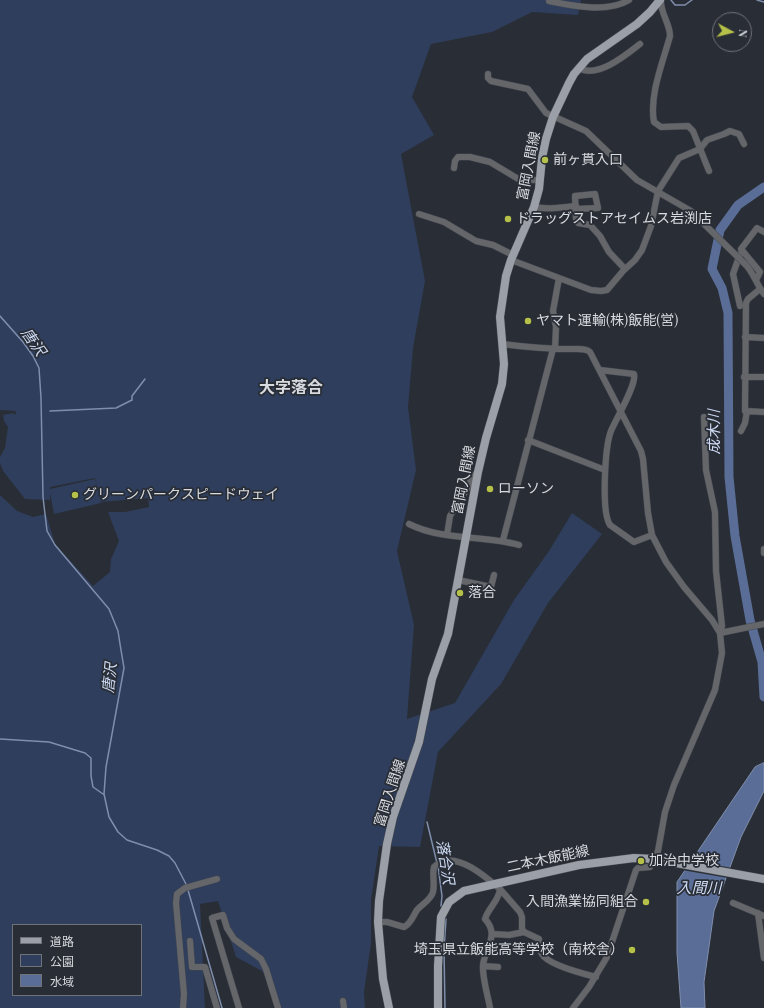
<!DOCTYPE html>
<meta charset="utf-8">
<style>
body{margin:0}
#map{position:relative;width:764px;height:1008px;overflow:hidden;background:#292d35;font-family:"Playfair Display","Noto Sans JP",serif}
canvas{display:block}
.legend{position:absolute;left:12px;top:924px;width:130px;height:72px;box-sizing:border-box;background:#292d35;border:1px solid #6f7279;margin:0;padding:5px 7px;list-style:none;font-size:12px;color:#d7dadf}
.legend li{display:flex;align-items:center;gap:8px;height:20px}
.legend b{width:20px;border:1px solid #6f7279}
.north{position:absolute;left:712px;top:12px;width:40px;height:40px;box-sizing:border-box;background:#292d35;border:1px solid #6f7279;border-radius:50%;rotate:97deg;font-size:11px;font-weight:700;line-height:16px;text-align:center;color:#d7dadf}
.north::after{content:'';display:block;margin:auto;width:14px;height:18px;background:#b6c149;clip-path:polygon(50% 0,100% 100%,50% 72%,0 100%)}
</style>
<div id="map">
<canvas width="764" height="1008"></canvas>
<ul class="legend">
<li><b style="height:5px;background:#9b9fa7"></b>道路</li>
<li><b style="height:11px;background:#2f3e5c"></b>公園</li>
<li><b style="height:11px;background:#596d96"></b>水域</li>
</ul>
<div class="north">N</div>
</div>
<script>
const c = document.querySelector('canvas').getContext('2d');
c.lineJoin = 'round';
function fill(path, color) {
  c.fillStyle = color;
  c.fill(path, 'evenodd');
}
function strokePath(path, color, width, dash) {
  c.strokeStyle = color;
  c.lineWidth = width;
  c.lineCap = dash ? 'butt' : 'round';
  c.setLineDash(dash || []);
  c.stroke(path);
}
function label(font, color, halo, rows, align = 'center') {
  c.font = font + ' "Playfair Display","Noto Sans JP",serif';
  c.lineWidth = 3.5;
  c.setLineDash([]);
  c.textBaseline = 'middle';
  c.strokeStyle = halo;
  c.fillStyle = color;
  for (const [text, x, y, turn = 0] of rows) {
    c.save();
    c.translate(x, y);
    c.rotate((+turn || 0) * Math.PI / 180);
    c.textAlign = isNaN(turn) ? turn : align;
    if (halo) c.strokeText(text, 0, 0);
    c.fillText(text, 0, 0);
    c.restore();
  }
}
const green = new Path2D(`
 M0,0H581L578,15L532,12L492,32L431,44L412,97L434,135L401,154L425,281L413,348L408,407L416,470L397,551L414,625L407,719L455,703L514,600L549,551L572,513L602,534L548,603L501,684L438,752L420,847L379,846L371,900V943L364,992L365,1008H281L277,997L262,971L236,957L218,901L200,904L205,1008H0V495L17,511L33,517L46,514L55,544L93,586L110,572L111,559L119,541L108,512H125L149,507L148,498L101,502L95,478L50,487V489L95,479L101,503L54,514L50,493V500L25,499L3,471L0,463V457L5,448L8,427L4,421L3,415L13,413L15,415L16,413L15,411L0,410ZM13,925H141V995H13Z`);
const water = new Path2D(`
 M764,763V791L741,837L714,911L704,982L705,1008H681L677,953V882L755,767Z`);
const pier = new Path2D(`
 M689,860L732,868L728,878L682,870Z`);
const stream = new Path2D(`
 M671,0L675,5H685L692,0
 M757,0L764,2
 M0,316L23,342L33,356L39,368L41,398L43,497L47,531L55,545L109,609L118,631L120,644L124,668L106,767L104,794L109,817L118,832L127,840L157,850L169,856L175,863L187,886
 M50,411L116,408L132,400V396L145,379
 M0,739L49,742L85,753L91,758V776L93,787L103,794
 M427,822L437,863
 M438,866L442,896L441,906
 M188,890L222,1008
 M445,1008L444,950L446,919`);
const river = new Path2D(`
 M764,187L738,205L720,230L712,269L722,288L728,313L729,477L735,536L750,620L762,662L764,697`);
const minor = new Path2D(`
 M661,0C660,13 670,23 670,36C663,62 649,95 654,122L661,127L688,126L693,131L709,171
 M549,1C572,6 608,13 629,0
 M579,68C597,79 626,55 640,44
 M488,74V78L491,81L528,89L546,113L586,131L637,180L691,211L700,220
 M454,168L455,161L458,157H470L490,162L520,180H540
 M534,207C547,210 563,207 576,206
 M576,209L598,208L595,194L575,196L576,219L578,223L590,225L600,236L609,252L625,269
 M419,214L444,222L476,241L493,245L513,255
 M511,260L591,290L601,291L607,290L623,271L635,260L642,250L651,226L658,191L679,158L700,149L707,140L724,134L730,131L739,134L744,144
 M745,264C754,273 756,284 764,294
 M756,280L760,272L741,249L757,228L764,232
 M760,289L748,299L746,303L745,411L764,412
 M740,306L733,274L740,254
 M745,337L764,338
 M502,344C525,347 549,349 572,349C578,349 586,348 590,352L641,451L643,459L648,513L652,535L666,562L684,587L712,620L720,633L722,653L715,690L674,785L665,812L658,851L650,867L638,868L636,870L607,957L589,987L573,1008
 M555,349L556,327L553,311L559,278
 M600,370L634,374C637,384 616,419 611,431C605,446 601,512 610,525L634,542L652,535
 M744,377H764
 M704,417L706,470L715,512L716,571L722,626L720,633
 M741,431L745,423L747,411
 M528,440L605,470
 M409,524C443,541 483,535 519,545
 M447,535L450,516L467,489L471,478L478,472
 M503,540L553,349
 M764,549V553
 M458,580L491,587L494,575
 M720,633L764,624
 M500,889L520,912L522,917V929L524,932L539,939C539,944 539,950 542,954C548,965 584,974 596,977
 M733,903L764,916
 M758,913L764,958
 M378,922H387L404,927C411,924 413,916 417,910C422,904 431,900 433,892C435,884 432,874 434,867C436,865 439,863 442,862C460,854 487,878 500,889C499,901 488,908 485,919C500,935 485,948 483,965C482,977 488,996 490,1008
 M493,934L509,935L524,932
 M190,941L192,967H205L217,1008
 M483,966L498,967
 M343,1001L344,1008
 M183,1008L184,994L176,903L177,894L185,888L217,879
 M239,1008L212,918L223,915L227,928L234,939L261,959L266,969L278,1008`);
const major = new Path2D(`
 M389,1008L383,979L378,922L379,901L387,844L393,817L419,742L432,679L448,634L478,472L486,438L502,384L504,364L500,317L506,276L511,260L534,207L539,189L542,158L546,139L553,117L569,83L574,74L587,59L637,24L650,12L660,0
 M438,1008V966L441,917L449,902L464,891L579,865L634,858L654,859L764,879`);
const minorBridge = new Path2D(`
 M700,220L745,264`);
const markers = [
 [545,160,4,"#b6c149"],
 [508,219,4,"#b6c149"],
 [528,321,4,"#b6c149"],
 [490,489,4,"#b6c149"],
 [75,495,4,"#b6c149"],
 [460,593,4,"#b6c149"],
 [641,861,4,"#b6c149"],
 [646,902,4,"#b6c149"],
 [632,950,4,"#b6c149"]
];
const poiNames = [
 ["前ヶ貫入口",553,160],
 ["ドラッグストアセイムス岩渕店",516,219],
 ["ヤマト運輸(株)飯能(営)",536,321],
 ["ローソン",498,489],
 ["グリーンパークスピードウェイ",83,495],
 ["落合",468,593],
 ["加治中学校",649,861],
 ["入間漁業協同組合",638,902,"right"],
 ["埼玉県立飯能高等学校（南校舎）",624,950,"right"]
];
const streetNames = [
 ["富岡入間線",529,166,-79],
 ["富岡入間線",464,480,-79],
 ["富岡入間線",390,793,-72],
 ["二本木飯能線",548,859,-12]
];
const waterNames = [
 ["唐沢",33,342,55],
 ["成木川",714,432,-90],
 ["唐沢",110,678,-84],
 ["落合沢",445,862,81],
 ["入間川",699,888]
];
const quarterNames = [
 ["大字落合",291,388]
];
fill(green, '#2f3e5c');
fill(water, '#596d96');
strokePath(water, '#7f8eac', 1);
fill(pier, '#292d35');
strokePath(stream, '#7f8eac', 1.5);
strokePath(river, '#596d96', 9);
strokePath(minor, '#454950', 7);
strokePath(major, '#454950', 9);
strokePath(minor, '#64666a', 6);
strokePath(major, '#9b9fa7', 8);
strokePath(minorBridge, '#454950', 7, []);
strokePath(minorBridge, '#64666a', 6);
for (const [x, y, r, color] of markers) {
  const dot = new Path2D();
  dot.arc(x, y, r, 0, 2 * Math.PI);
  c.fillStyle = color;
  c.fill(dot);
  strokePath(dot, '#292d35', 1.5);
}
label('14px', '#d7dadf', '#292d35', poiNames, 'left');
label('14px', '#d7dadf', '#292d35', streetNames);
label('italic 15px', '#ccdaf4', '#292d35', waterNames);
label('bold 16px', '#d7dadf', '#292d35', quarterNames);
</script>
